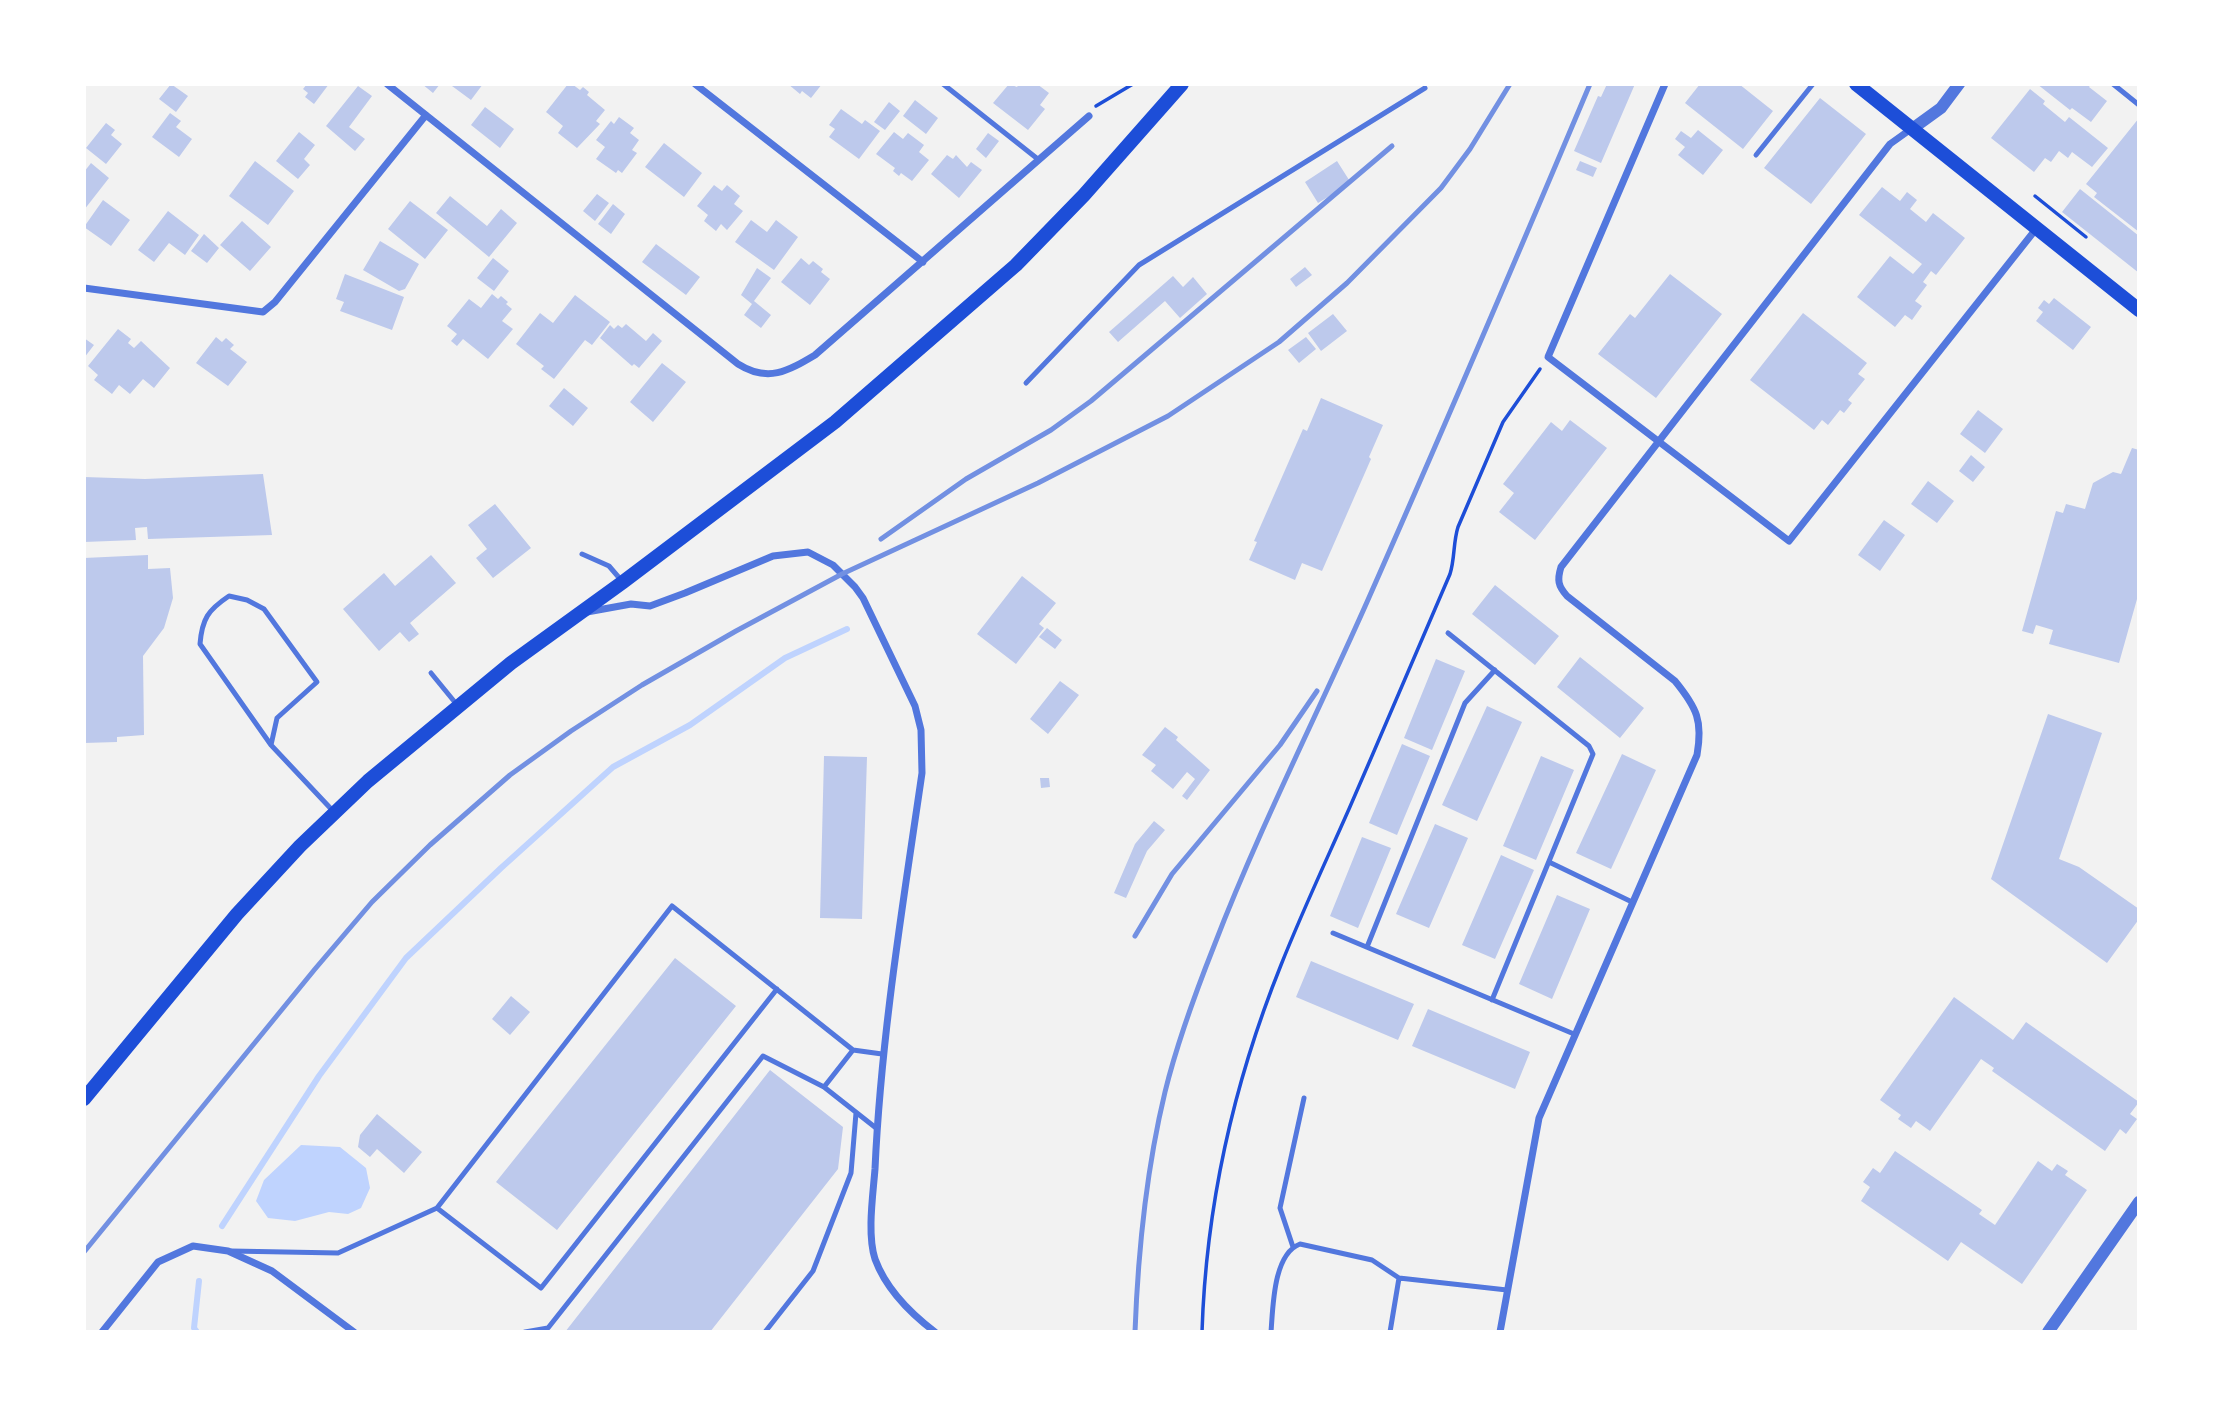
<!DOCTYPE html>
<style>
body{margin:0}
#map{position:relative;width:2223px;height:1416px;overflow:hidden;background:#f2f2f2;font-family:Cabin,sans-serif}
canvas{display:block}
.frame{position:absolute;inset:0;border:86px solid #fff;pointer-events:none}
</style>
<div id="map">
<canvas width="2223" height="1416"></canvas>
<div class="frame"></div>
</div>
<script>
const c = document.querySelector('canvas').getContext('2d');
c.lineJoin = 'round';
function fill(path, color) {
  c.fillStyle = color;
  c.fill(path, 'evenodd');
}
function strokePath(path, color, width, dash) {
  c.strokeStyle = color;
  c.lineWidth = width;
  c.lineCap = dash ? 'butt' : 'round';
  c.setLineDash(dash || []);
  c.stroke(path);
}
const water = new Path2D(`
 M301,1145L340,1147L366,1168L370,1188L361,1208L348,1214L329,1212L295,1221L268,1218L256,1201L264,1180Z`);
const stream = new Path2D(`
 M222,1226L319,1076L406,958L501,868L613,767L690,725L785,658L847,629
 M197,1332L194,1328L199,1281`);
const building = new Path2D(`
 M171,84L188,96L176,112L159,99Z
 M307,84H329L314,104L305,97L308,93L303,89Z
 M422,84H440L433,93Z
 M454,84H483L471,100L452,86Z
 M568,84H572L580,90L583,87L589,92L587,95L605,110L596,121L600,124L577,148L558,133L563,126L546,112Z
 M788,84H822L811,98L802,91L800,94Z
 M1009,84L1017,87L1019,84H1037L1049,93L1040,105L1045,109L1028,130L993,103Z
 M1607,84H1635L1601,163L1574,151L1598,96L1601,97Z
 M1700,84H1739L1773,111L1743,149L1685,103Z
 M2037,84H2091L2089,87L2107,101L2091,122L2072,108L2070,110Z
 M358,86L372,96L349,127L365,139L355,151L326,126Z
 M2030,89L2045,101L2043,104L2065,122L2069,117L2108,148L2092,167L2072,152L2068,158L2059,151L2051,162L2045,158L2034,172L1991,138Z
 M1820,98L1866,134L1811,204L1764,168Z
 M915,100L938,118L926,134L903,116Z
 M889,102L900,111L885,130L874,122Z
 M485,107L514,129L500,148L471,125Z
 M841,109L862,124L865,120L880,131L859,159L829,137L835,129L829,125Z
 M170,113L181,121L176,127L192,139L179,157L152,137Z
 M619,117L634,128L630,133L639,140L632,150L637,153L622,173L618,170L616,173L596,159L605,147L596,140L611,121L614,124Z
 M2139,118V232L2094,197L2097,193L2086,184Z
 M106,123L115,130L111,135L122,144L106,164L86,148Z
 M1698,130L1723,150L1703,175L1678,155L1685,147L1675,139L1681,131L1691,138Z
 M299,132L315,145L304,159L310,165L298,179L276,161Z
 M894,132L903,139L908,133L924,145L919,152L929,160L912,181L901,173L899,176L893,171L895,168L876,154Z
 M988,133L999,141L986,158L976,149Z
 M664,143L702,173L684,197L645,167Z
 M947,155L953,159L956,155L967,167L971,162L982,170L959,198L931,174Z
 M255,161L294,191L268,225L229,196Z
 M1337,161L1351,183L1318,203L1305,182Z
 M1580,161L1597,168L1593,177L1576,170Z
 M91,163L109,178L84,210V172Z
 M714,185L722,191L727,185L740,196L734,204L743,211L727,230L721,224L716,231L704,221L708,215L697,206Z
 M1882,187L1900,201L1907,192L1917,200L1910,209L1926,222L1933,213L1965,238L1936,275L1931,271L1923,282L1927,285L1915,301L1922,306L1912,320L1905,315L1895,327L1857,297L1890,256L1913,274L1922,264L1859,215Z
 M2080,189L2139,236V273L2062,212Z
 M597,194L609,203L595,221L583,211Z
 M450,196L487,226L501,209L517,223L489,257L436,213Z
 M103,200L130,220L111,246L84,227Z
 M410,201L448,230L425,259L388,229Z
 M613,204L625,214L611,234L598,224Z
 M168,211L199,235L185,255L169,243L154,262L138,250Z
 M751,220L767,232L776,220L798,237L774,270L735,242Z
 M242,221L271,247L250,271L220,245Z
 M204,234L219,248L207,263L191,251Z
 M380,241L419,264L405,289L399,291L363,270Z
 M656,244L700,277L686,295L642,262Z
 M493,258L509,271L494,291L477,278Z
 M801,258L809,265L813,261L823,269L821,272L830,279L810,305L781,282Z
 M1305,267L1312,275L1296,287L1290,279Z
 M757,268L771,278L754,301L771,315L761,328L744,315L752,304L741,295Z
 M345,274L404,297L392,330L340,311L344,302L336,299Z
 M1670,274L1722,314L1656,398L1598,354L1630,314L1635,318Z
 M1173,276L1183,287L1193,277L1207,294L1180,318L1165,301L1118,342L1109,332Z
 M492,294L498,299L501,296L508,302L506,304L512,309L502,321L513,329L488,359L463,339L457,346L451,341L457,334L447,326L469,299L481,308Z
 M575,295L610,322L592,345L585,340L554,379L541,369L544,366L516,344L540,313L553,323Z
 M2054,298L2091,327L2073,350L2036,321L2043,312L2038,308L2044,300L2049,304Z
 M1803,313L1867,363L1858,374L1865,379L1848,400L1852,403L1844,413L1840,410L1828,425L1822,420L1814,430L1750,380Z
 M1333,314L1347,331L1321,351L1308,333Z
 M626,324L646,341L653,333L662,341L639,368L634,364L632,366L600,338L610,325L614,329L618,325L622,328Z
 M118,329L131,339L128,343L134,348L141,341L170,368L154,388L143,379L130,394L119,385L112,394L94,380L98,375L88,366Z
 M216,337L222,342L226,338L234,345L230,349L247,362L228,386L196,363Z
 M1306,337L1316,349L1299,363L1288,350Z
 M84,338L94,345L84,358Z
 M662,363L686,382L653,422L630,402Z
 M564,388L588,408L573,426L549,406Z
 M1321,398L1383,425L1369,457L1371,459L1322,571L1302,563L1295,580L1249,560L1257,542L1254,541L1303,429L1307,431Z
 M1978,410L2003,429L1985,453L1960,434Z
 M1570,420L1607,448L1535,540L1499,512L1514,493L1503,484L1551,422L1562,431Z
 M2132,448L2139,450V592L2119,663L2049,644L2053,630L2036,625L2033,634L2022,631L2056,511L2063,513L2066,504L2085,509L2093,483L2113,472L2121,474Z
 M1971,455L1985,467L1973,482L1959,471Z
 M263,474L272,535L148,539L147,527L135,528L136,540L84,542V477L145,479Z
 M1928,481L1954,501L1937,523L1911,504Z
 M495,504L531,548L493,578L476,558L487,549L468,525Z
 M1884,520L1905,535L1880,571L1858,555Z
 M148,555V569L170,568L173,598L164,628L143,656L144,735L117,737V742L84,743V558Z
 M431,555L456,583L410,623L419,634L409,642L400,632L379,651L343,609L384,573L395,586Z
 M1022,576L1056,603L1039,624L1044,628L1016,664L977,634Z
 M1495,585L1559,636L1535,665L1472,614Z
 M1047,628L1062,640L1055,649L1039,637Z
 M1580,657L1644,708L1620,738L1557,687Z
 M1436,659L1465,671L1432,750L1404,738Z
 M1060,681L1079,695L1048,734L1030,719Z
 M1487,706L1522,722L1477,821L1442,805Z
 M2048,714L2102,733L2059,859L2079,867L2139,909V919L2107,963L1991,879Z
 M1165,727L1178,737L1176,740L1210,770L1187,800L1182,796L1195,779L1187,772L1173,789L1151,771L1156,765L1142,755Z
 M1402,744L1430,756L1397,835L1369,823Z
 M1622,754L1656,770L1611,869L1576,853Z
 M824,756L867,757L862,919L820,918Z
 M1541,756L1574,770L1536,860L1503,846Z
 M1040,778H1049L1050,787L1041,788Z
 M1154,821L1165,830L1147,851L1126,898L1114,893L1135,844Z
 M1435,824L1468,838L1429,928L1396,914Z
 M1362,837L1391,848L1358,928L1330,916Z
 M1501,855L1534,870L1495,959L1462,945Z
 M1557,895L1590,909L1552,999L1519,984Z
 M675,958L736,1006L557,1230L496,1182Z
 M1311,961L1414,1004L1398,1040L1296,997Z
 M511,996L530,1012L510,1035L492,1019Z
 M1954,997L2013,1040L2026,1022L2139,1102L2130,1114L2137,1119L2126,1134L2120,1129L2105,1151L1992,1071L1994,1068L1981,1059L1930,1131L1916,1121L1911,1128L1898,1119L1901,1115L1880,1100Z
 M1428,1009L1530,1052L1515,1089L1412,1046Z
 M770,1070L843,1127L838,1169L710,1332H565Z
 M377,1114L422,1152L404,1173L377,1149L370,1157L358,1147L360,1135Z
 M1895,1151L1982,1210L1979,1214L1995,1225L2038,1161L2052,1171L2057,1164L2068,1171L2065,1175L2087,1190L2022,1284L1961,1242L1948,1261L1861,1201L1870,1187L1863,1182L1873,1168L1880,1173Z`);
const path = new Path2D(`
 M1096,106L1133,84
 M2035,196L2086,237
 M1202,1332C1206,1206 1234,1082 1281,965C1302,912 1326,861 1349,809C1383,731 1416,653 1450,574C1455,558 1453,543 1458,527L1503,422L1540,369`);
const service = new Path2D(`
 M943,84L1039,160
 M2113,84L2139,105
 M1756,155L1813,84
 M1026,383L1139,265L1425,88
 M582,554L609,566L621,580
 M229,596L247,600L264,609L317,682L277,718L271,745L200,644C202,619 208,610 229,596Z
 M1448,633L1589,746L1593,754L1492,1000
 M431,673L458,706
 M271,745L334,812
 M1549,862L1632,902
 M1333,933L1574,1034
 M1367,947L1465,703L1495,670
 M824,1087L853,1050
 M437,1208L541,1288L777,989
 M1293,1247L1280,1208L1304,1098
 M231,1251L338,1253L437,1208L672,906L853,1050L882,1054
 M525,1332L548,1328L763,1056L824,1087L876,1128
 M765,1332L813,1271L851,1173L856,1113
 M1271,1332C1273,1308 1273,1254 1300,1244L1372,1260L1399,1278L1507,1290
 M1390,1332L1399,1278`);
const minor = new Path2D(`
 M387,84L738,364C768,383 788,371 815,355L1089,116
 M695,84L923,262
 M1665,84L1548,357L1789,541L2036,229
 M84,288L263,312L275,302L426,115
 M587,612L631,604L650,606L685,593L773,556L808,552L833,565L855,587L863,598L915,706L921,730L922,773C903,904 881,1036 875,1169C873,1195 867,1234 875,1259C886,1289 910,1313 935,1332
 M102,1332L158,1262L193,1246L228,1251L272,1271L354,1332
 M1500,1332L1539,1118L1697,755C1703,721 1697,708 1675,681L1567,596C1558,586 1557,580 1561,567L1890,144L1911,129`);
const tertiary = new Path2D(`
 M1912,129L1941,108L1959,84
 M2048,1332L2139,1202`);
const secondary = new Path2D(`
 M1856,84L2139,310
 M84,1099L237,914L300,846L368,781L511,663L623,582L835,422L1016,265L1084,195L1182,84`);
const rail = new Path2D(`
 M881,539L966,479L1051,430L1091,401L1392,146
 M1135,936L1172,874L1280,745L1317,691
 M84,1252L315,969L372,902L430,845L510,775L571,731L642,685L736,631L842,574L1038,483L1168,416L1279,342L1347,283L1441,188L1470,149L1510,84
 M1135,1332C1138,1251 1146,1171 1165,1092C1177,1043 1195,994 1214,946C1259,829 1316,717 1367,602C1443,430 1517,257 1590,84`);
fill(water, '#bfd3fe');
strokePath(stream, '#bfd3fe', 6);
fill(building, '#bdc9ec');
strokePath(path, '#1d4ed8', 3.5);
strokePath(service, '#5277de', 5);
strokePath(minor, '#5277de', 7);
strokePath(tertiary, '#5277de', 12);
strokePath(secondary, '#1d4ed8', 14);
strokePath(rail, '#7290e2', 5);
</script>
